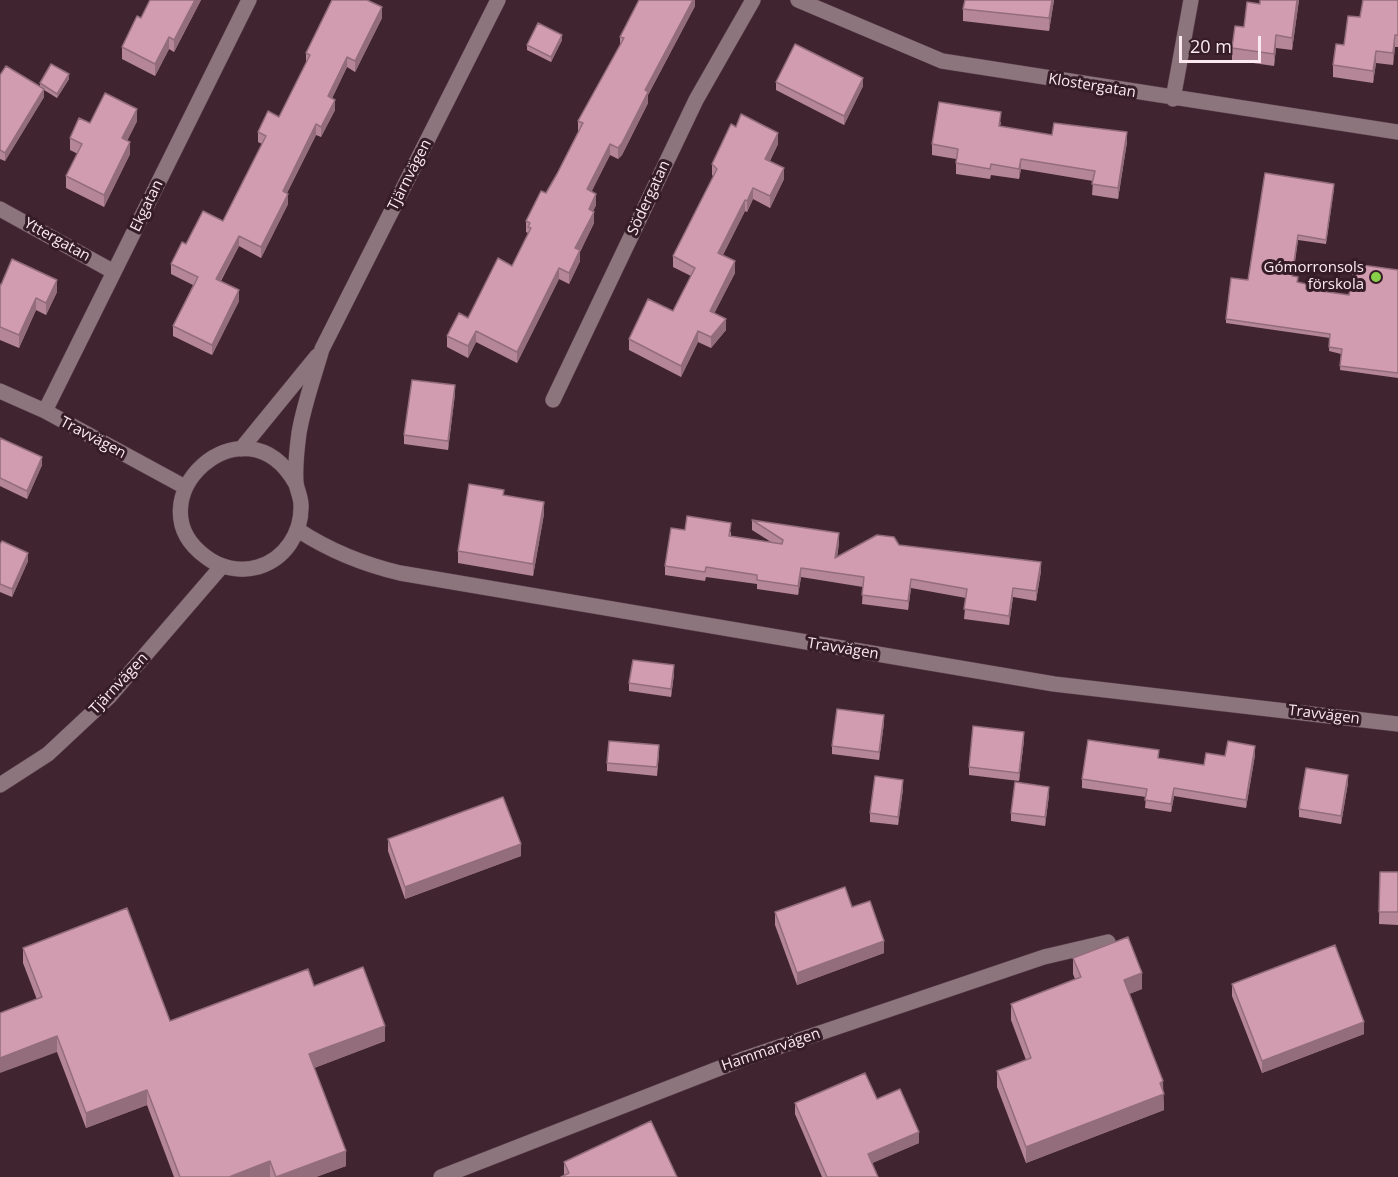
<!DOCTYPE html>
<meta charset="utf-8">
<style>
body{margin:0}
#map{position:relative;width:1398px;height:1177px;overflow:hidden;background:#402530;font-family:"Open Sans",sans-serif}
canvas{display:block}
.scale{position:absolute;left:1179px;top:36px;width:82px;height:27px;box-sizing:border-box;border:3px solid #fbe9ef;border-top:0;padding-left:8px;font-size:18px;line-height:21px;white-space:nowrap;color:#fbe9ef;-webkit-text-stroke:4px #351c26;paint-order:stroke}
</style>
<div id="map">
<canvas width="1398" height="1177"></canvas>
<div class="scale">20 m</div>
</div>
<script>
const c = document.querySelector('canvas').getContext('2d');
c.lineJoin = 'round';
function strokePath(path, color, width, dash) {
  c.strokeStyle = color;
  c.lineWidth = width;
  c.lineCap = dash ? 'butt' : 'round';
  c.setLineDash(dash || []);
  c.stroke(path);
}
function fill(path, color) {
  c.fillStyle = color;
  c.fill(path, 'evenodd');
}
function label(font, color, halo, rows, align = 'center') {
  c.font = font + ' "Open Sans",sans-serif';
  c.lineWidth = 6;
  c.setLineDash([]);
  c.textBaseline = 'middle';
  c.strokeStyle = halo;
  c.fillStyle = color;
  for (const [text, x, y, turn = 0] of rows) {
    c.save();
    c.translate(x, y);
    c.rotate((+turn || 0) * Math.PI / 180);
    c.textAlign = isNaN(turn) ? turn : align;
    if (halo) c.strokeText(text, 0, 0);
    c.fillText(text, 0, 0);
    c.restore();
  }
}
const minor = new Path2D(`
 M798,0L942,61L1398,132
 M1173,99L1191,0
 M0,209L114,272
 M0,391L45,411L185,487
 M553,400L696,100L753,0
 M45,411L249,0
 M241,449L317,356
 M296,484C245,392 129,501 206,557C220,568 240,572 258,567C285,559 302,533 301,505C301,497 297,490 296,483C295,468 297,448 299,433C304,404 314,377 322,349L498,0
 M298,530C330,551 362,564 400,573L1054,684L1398,724
 M0,785L48,754L109,697L222,566
 M441,1177L743,1059L1044,957L1108,942`);
const wall = new Path2D(`
 M201,0L174,52L169,49L155,76L122,59V47L141,18Z
 M695,0V6L648,95V103L622,155L618,159L610,155L591,191L596,205L593,211L594,223L580,252V261L569,284L559,279L517,363L476,342L468,358L447,347V336L468,318L512,266L528,233L526,232V221L546,193L557,174L578,132V121L620,45V37Z
 M965,0H1054L1049,31L963,21V9Z
 M1260,0H1299L1292,50L1276,48L1274,66L1232,60V48L1244,27L1260,4Z
 M1398,0V47H1395L1393,65L1376,63L1373,83L1333,77V65L1360,17Z
 M382,18L355,72L347,67L332,98L335,110L321,137L316,135L287,193L288,204L261,258L239,246L221,281L239,301L212,355L173,336V326L193,285L171,274V264L186,244L223,221L262,144L258,142V132L279,117L306,63V53Z
 M562,40L551,62L527,50V45Z
 M0,75L40,87V83L69,79L57,98L44,90V97L5,161L0,159Z
 M776,82L863,86L844,125L776,90Z
 M137,121L127,141L130,154L104,207L66,188V176L78,154L70,150V138L90,123Z
 M1001,122L1000,127L1052,135L1127,142L1118,199L1092,195L1093,181L1021,169L1019,179L991,175L990,179L956,174V159L932,155V144Z
 M778,144L770,161L784,179L770,208L753,199L747,212L745,211L723,255L735,273L714,313L726,330L711,348L698,342L681,377L629,350V339L673,311L691,276L673,267V256L714,177L712,175V164Z
 M1334,189L1326,244L1298,240L1293,276L1298,282L1306,289L1349,295L1398,270V378L1340,370L1341,354L1329,351L1330,338L1226,323V319Z
 M0,284L57,292L46,315L36,310L19,348L0,340Z
 M455,394L448,450L404,444V435Z
 M0,438L42,465L27,499L0,486Z
 M544,514L533,576L458,563V551Z
 M752,520L839,543L837,558L899,545L1041,571L1036,601L1013,597L1009,625L964,619L966,598L911,588L908,610L862,604L863,587L801,577L798,595L757,589V584L706,577L705,581L665,575V566L685,530L731,532V536L771,542L752,530Z
 M0,544L28,561L12,597L0,592Z
 M674,674L671,697L629,691V683Z
 M884,723L879,760L832,754V746Z
 M1024,740L1019,781L969,775V767Z
 M659,754L657,776L607,771V763Z
 M1255,755L1246,808L1174,796L1171,812L1145,808L1146,797L1082,788V779L1159,758L1204,765L1225,756Z
 M1348,783L1341,824L1299,817V809Z
 M903,789L898,825L870,822V813Z
 M1049,795L1045,826L1011,821V813Z
 M388,839L521,856L405,899L388,851Z
 M1380,872H1398V925L1379,924Z
 M852,907L884,953L797,985L775,925V912Z
 M23,948L170,1021L314,986L385,1041L314,1068L346,1166L316,1177H174L147,1105L86,1128L23,963Z
 M1073,958L1142,989L1129,994L1163,1091L1164,1110L1026,1163L997,1087V1071L1026,1060L1011,1020V1004L1075,979L1073,974Z
 M1232,984L1364,1034L1262,1073L1232,996Z
 M877,1099L919,1143L872,1163L878,1177H822L795,1114V1103Z
 M564,1162L677,1177L564,1176Z`);
const shadedWall = new Path2D(`
 M195,0H201L174,52V40Z
 M693,0H695V6L648,95V103L622,155L618,159V148L645,90Z
 M1052,0H1054L1049,31V18Z
 M1297,0H1299L1292,50V38Z
 M382,7V18L355,72V61Z
 M562,35V40L551,62V57Z
 M1276,35V48L1274,66V54Z
 M1395,35V47L1393,65V53Z
 M169,37V49L155,76V64Z
 M1376,51V63L1373,83V71Z
 M347,57V67L328,107V96Z
 M69,74V79L57,98V94Z
 M863,78V86L844,125V116Z
 M44,89V97L5,161V153Z
 M335,100V110L321,137V127Z
 M137,109V121L122,151V138Z
 M316,124V135L283,201V191Z
 M1127,132V142L1118,199V188Z
 M778,133V144L765,170V159Z
 M130,142V154L104,207V195Z
 M610,144V155L587,201V189Z
 M1021,159V169L1019,179V169Z
 M784,168V179L770,208V196Z
 M753,188V199L747,212V201Z
 M288,194V204L261,258V247Z
 M596,194V205L589,221V209Z
 M745,200V211L718,264V253Z
 M594,212V223L580,252V261L569,284V273L575,248Z
 M239,236V246L216,289V279Z
 M735,261V273L710,322V311Z
 M559,268V279L517,363V352Z
 M57,280V292L46,315V303Z
 M239,290V301L212,355V345Z
 M36,298V310L19,348V335Z
 M726,319V330L711,348V337Z
 M476,331V342L468,358V346Z
 M698,331V342L681,377V366Z
 M455,385V394L448,450V441Z
 M42,457V465L27,499V491Z
 M544,502V514L533,576V564Z
 M839,533V543L835,568V558Z
 M28,553V561L12,597V589Z
 M1041,562V571L1036,601V591Z
 M801,568V577L798,595V586Z
 M911,579V588L908,610V601Z
 M1013,588V597L1009,625V616Z
 M674,665V674L671,697V689Z
 M884,715V723L879,760V752Z
 M1024,732V740L1019,781V773Z
 M1255,746V755L1246,808V800Z
 M1348,775V783L1341,824V816Z
 M903,780V789L898,825V817Z
 M1049,787V795L1045,826V817Z
 M1174,788V796L1171,812V804Z
 M521,844V856L405,899V887Z
 M884,941V953L797,985V973Z
 M1142,973V989L1124,996V980Z
 M1364,1022V1034L1262,1073V1061Z
 M385,1026V1041L309,1070V1054Z
 M57,1036V1052L0,1073V1058Z
 M1163,1081L1164,1110L1026,1163V1147Z
 M147,1090V1105L86,1128V1113Z
 M919,1132V1143L868,1165V1154Z
 M346,1151V1166L316,1177H276Z
 M270,1161V1177H229Z`);
const building = new Path2D(`
 M150,0H195L174,40L169,37L155,64L122,47L137,16L141,18Z
 M332,0H367L382,7L355,61L347,57L328,96L335,100L321,127L316,124L283,191L288,194L261,247L239,236L216,279L239,290L212,345L173,326L198,277L171,264L182,242L186,244L203,211L223,221L266,136L258,132L268,111L279,117L310,55L306,53Z
 M639,0H693L645,90L648,92L622,143L618,148L610,144L587,189L596,194L589,209L594,212L575,248L580,250L569,273L559,268L517,352L476,331L468,346L447,336L459,313L468,318L498,258L512,266L531,228L528,227L530,223L526,221L541,191L546,193L557,174L583,123L578,121L624,38L620,37Z
 M965,0H1052L1049,18L963,9Z
 M1260,0H1297L1292,38L1276,35L1274,54L1232,48L1235,26L1244,27L1247,2L1260,4Z
 M1363,0H1398V35H1395L1393,53L1376,51L1373,71L1333,65L1336,44L1344,45L1348,16L1360,17Z
 M538,23L562,35L551,57L527,45Z
 M795,44L863,78L844,116L776,82Z
 M51,64L69,74L57,94L40,83Z
 M6,66L44,89L5,153L0,150V75Z
 M105,93L137,109L122,138L130,142L104,195L66,176L82,144L70,138L79,118L90,123Z
 M939,102L1001,112L999,126L1052,135L1054,123L1127,132L1118,188L1092,184L1095,171L1021,159L1019,169L991,164L990,169L956,163L958,149L932,144Z
 M741,114L778,133L765,159L784,168L770,196L753,188L747,201L745,200L718,253L735,261L710,311L726,319L711,337L698,331L681,366L629,339L648,299L673,311L695,268L673,256L717,169L712,164L731,124L736,127Z
 M1265,173L1334,184L1326,240L1298,235L1292,276L1298,277L1297,282L1306,284V289L1349,295L1355,264L1398,270V373L1340,366L1342,349L1329,347L1330,334L1226,319L1231,278L1248,280Z
 M12,259L57,280L46,303L36,298L19,335L0,327V284L1,285Z
 M412,380L455,385L448,441L404,435Z
 M0,438L42,457L27,491L0,478Z
 M469,484L504,490L503,495L544,502L533,564L458,551Z
 M687,516L731,523L729,536L782,544L783,540L752,520L839,533L835,558L877,535L894,537L899,545L1041,562L1036,591L1013,588L1009,616L964,609L967,589L911,579L908,601L862,595L864,577L801,568L798,586L757,580V575L706,567L705,572L665,566L671,528L685,530Z
 M2,541L28,553L12,589L0,584V544Z
 M633,660L674,665L671,689L629,683Z
 M837,709L884,715L879,752L832,746Z
 M973,726L1024,732L1019,773L969,767Z
 M1088,740L1159,750L1158,758L1204,765L1206,753L1225,756L1228,741L1255,746L1246,800L1174,788L1171,804L1145,800L1147,789L1082,779Z
 M609,741L659,745L657,767L607,763Z
 M1306,768L1348,775L1341,816L1299,809Z
 M875,776L903,780L898,817L870,813Z
 M1015,782L1049,787L1045,817L1011,813Z
 M503,797L521,844L405,887L388,839Z
 M1380,872H1398V912H1379Z
 M845,887L852,907L870,901L884,941L797,973L775,912Z
 M127,908L170,1021L308,969L314,986L363,967L385,1026L309,1054L346,1151L276,1177L270,1161L229,1177H180L147,1090L86,1113L57,1036L0,1058V1013L42,997L23,948Z
 M1128,937L1142,973L1124,980L1163,1081L1160,1083L1164,1094L1026,1147L997,1071L1031,1058L1011,1004L1081,977L1073,958Z
 M1335,945L1364,1022L1262,1061L1232,984Z
 M865,1073L877,1099L900,1089L919,1132L868,1154L878,1177H827L795,1103Z
 M651,1121L677,1177H561L569,1173L564,1162Z`);
const markers = [
 [1376,277,6,"#88cf49"]
];
const streetNames = [
 ["Klostergatan",1092,86,9],
 ["Tjärnvägen",410,175,-63],
 ["Södergatan",649,198,-65],
 ["Ekgatan",147,206,-64],
 ["Yttergatan",57,240,29],
 ["Travvägen",93,438,28],
 ["Travvägen",843,649,9],
 ["Tjärnvägen",119,684,-47],
 ["Travvägen",1324,715,7],
 ["Hammarvägen",771,1050,-19]
];
const poiNames = [
 ["Gómorronsols",1364,268],
 ["förskola",1364,285]
];
strokePath(minor, '#5e444f', 16);
strokePath(minor, '#8d757d', 15);
fill(wall, '#b58697');
fill(shadedWall, '#936d7b');
fill(building, '#d29cb0');
strokePath(building, '#936d7b', 1.5);
for (const [x, y, r, color] of markers) {
  const dot = new Path2D();
  dot.arc(x, y, r, 0, 2 * Math.PI);
  c.fillStyle = color;
  c.fill(dot);
  strokePath(dot, '#351c26', 2);
}
label('15px', '#fbe9ef', '#351c26', streetNames);
label('15px', '#fbe9ef', '#351c26', poiNames, 'right');
</script>
